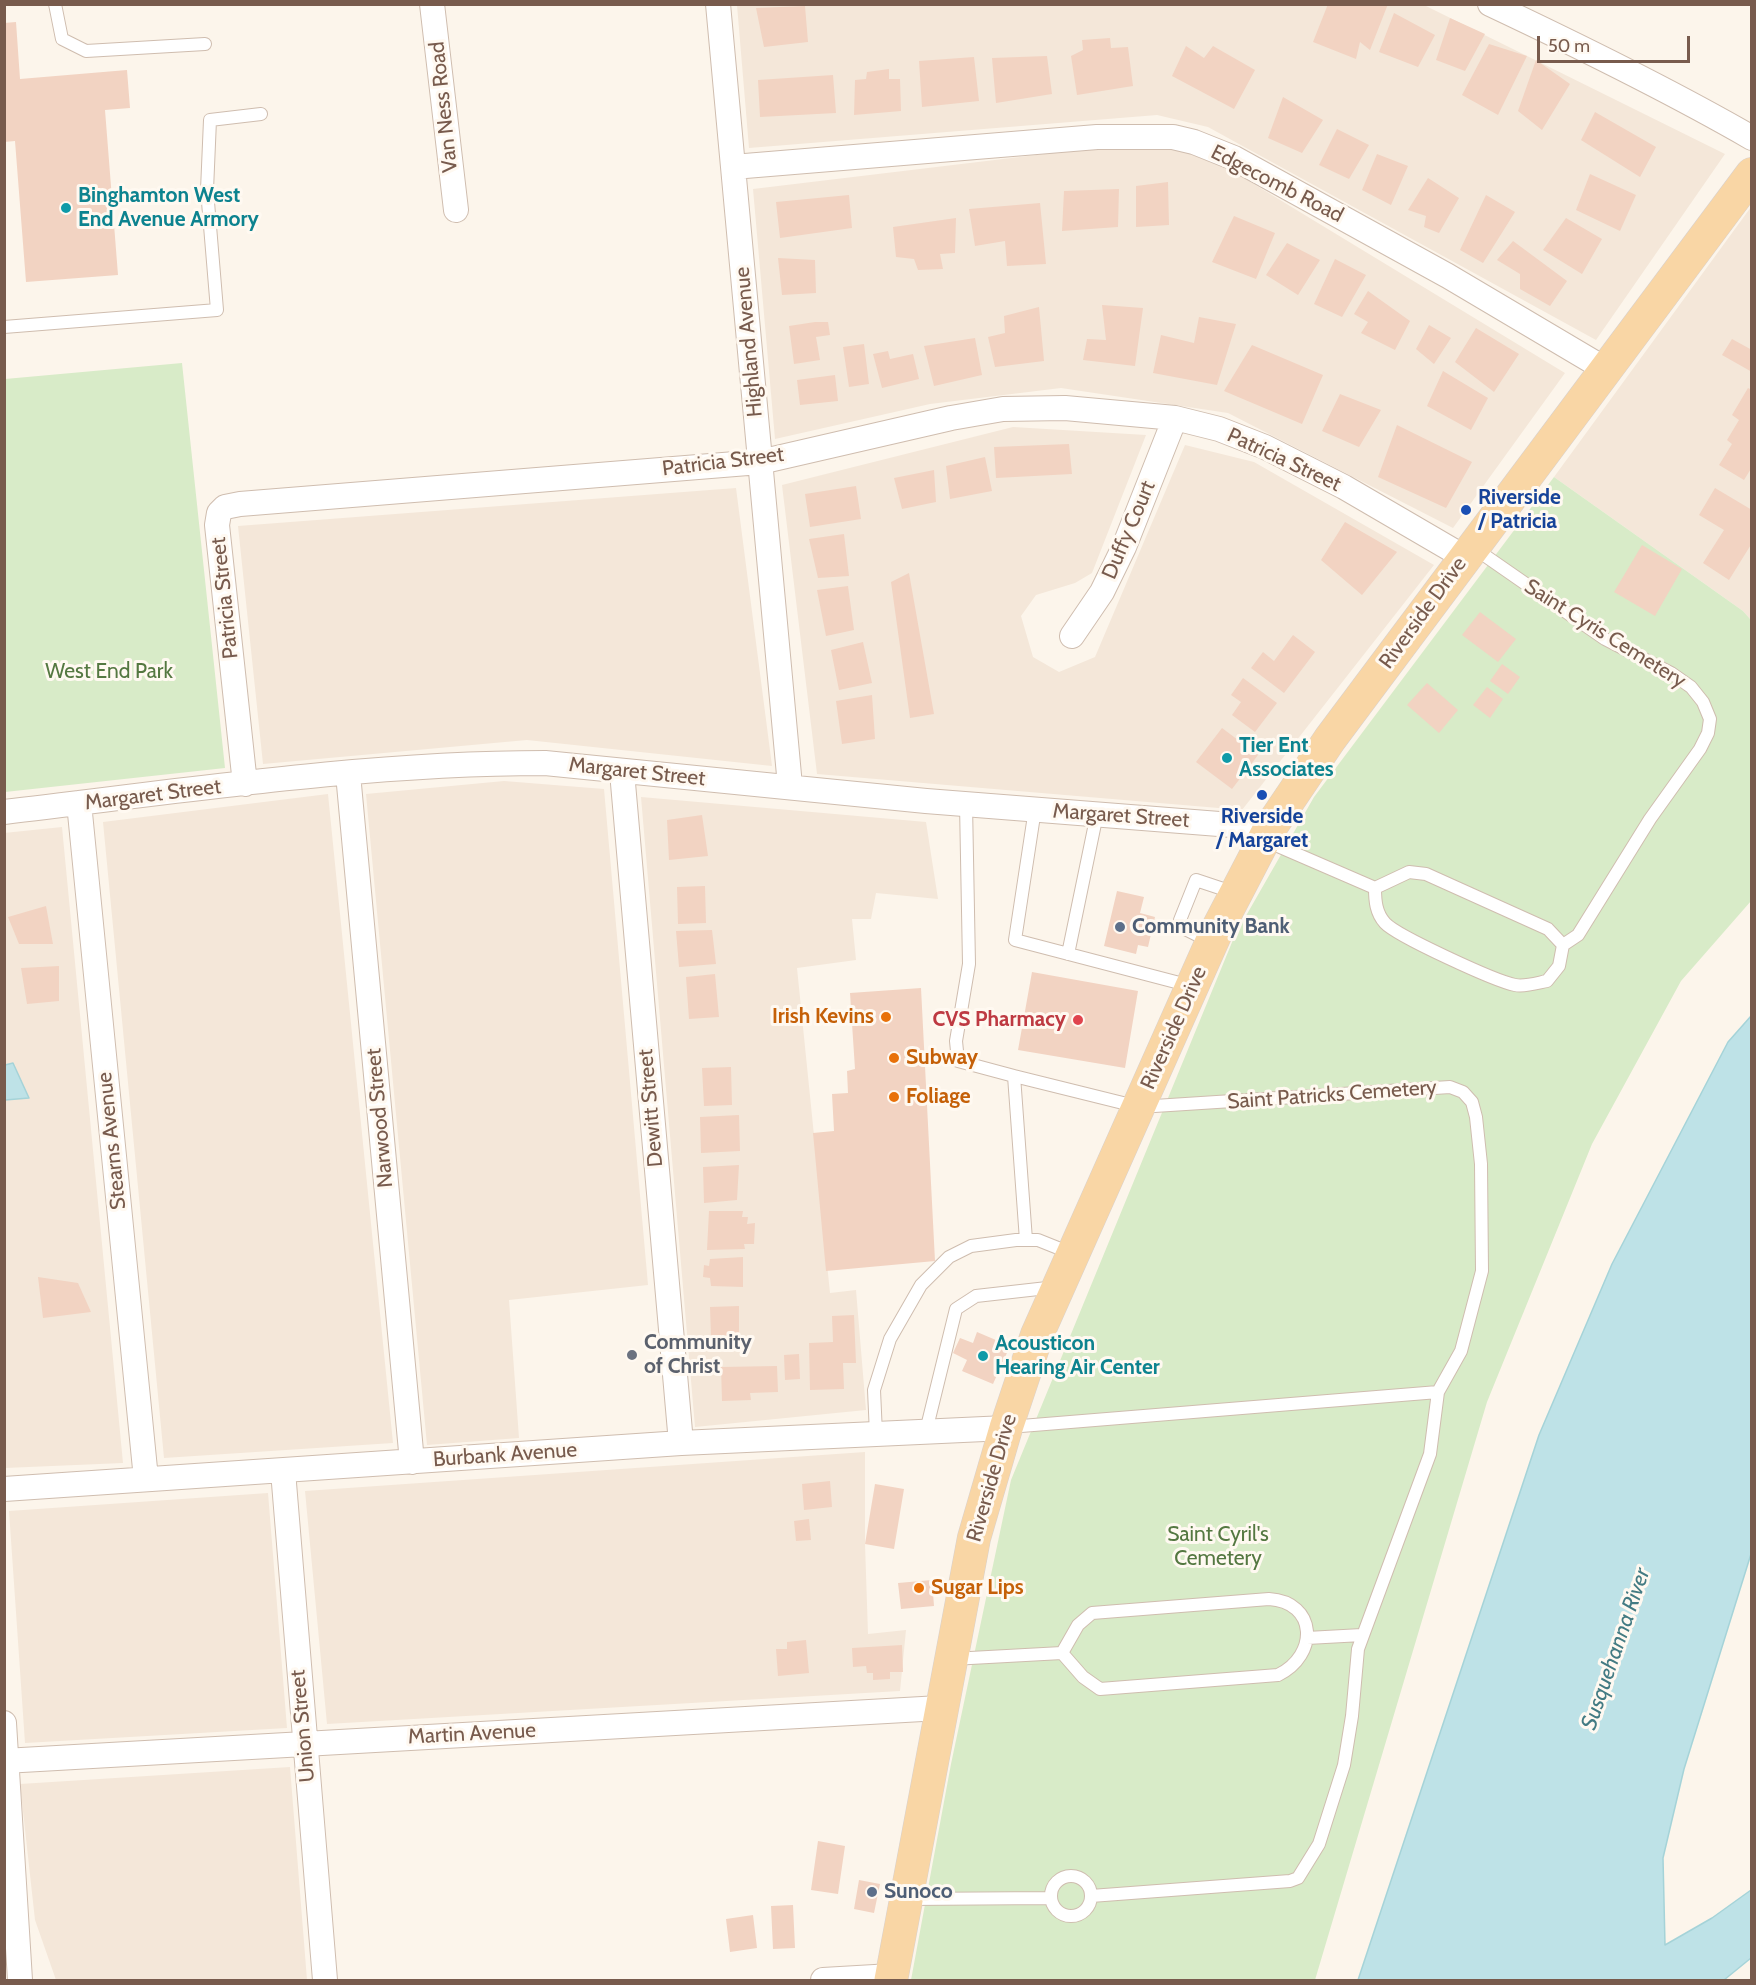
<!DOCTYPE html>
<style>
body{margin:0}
#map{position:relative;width:1756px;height:1985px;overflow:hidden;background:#fcf5eb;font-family:Cabin,sans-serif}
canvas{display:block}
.frame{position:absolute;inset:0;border:6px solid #785b4d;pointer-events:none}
.scale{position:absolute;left:1537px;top:36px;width:153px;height:27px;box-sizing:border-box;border:3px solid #785b4d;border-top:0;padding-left:8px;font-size:18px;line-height:21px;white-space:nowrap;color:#785b4d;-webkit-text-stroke:4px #fff9f1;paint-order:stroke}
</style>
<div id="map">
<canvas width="1756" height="1985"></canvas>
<div class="frame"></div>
<div class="scale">50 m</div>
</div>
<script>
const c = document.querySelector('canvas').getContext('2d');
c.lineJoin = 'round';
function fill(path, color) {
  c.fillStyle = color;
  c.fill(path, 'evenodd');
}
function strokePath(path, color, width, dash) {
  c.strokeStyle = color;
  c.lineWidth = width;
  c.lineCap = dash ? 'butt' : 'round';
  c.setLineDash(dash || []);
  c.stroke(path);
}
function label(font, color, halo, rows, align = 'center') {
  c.font = font + ' Cabin,sans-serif';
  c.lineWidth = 6;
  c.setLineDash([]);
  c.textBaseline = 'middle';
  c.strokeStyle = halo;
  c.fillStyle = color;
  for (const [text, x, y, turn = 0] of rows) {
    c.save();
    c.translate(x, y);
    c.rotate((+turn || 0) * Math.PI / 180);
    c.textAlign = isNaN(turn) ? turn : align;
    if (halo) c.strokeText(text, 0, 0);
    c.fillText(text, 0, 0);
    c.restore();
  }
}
const residential = new Path2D(`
 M737,5H1424L1725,154L1596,340L1208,127L1157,115L749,148Z
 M1178,138L1565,373L1453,528L1228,413L1061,388L930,404L775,439L753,189Z
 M1751,207V620L1743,611L1554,477Z
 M1013,427L1146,435L1092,573L1075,583L1036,595L1021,616L1033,657L1059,672L1095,657L1185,445L1254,462L1434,565L1242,810L817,774L782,485Z
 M736,488L772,766L527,740L263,764L238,526Z
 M504,781L604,789L648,1285L509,1300L519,1438L427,1445L366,794Z
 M328,794L393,1443L164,1458L103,822Z
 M641,797L926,822L938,899L876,893L871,919H852L856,960L797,968L830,1293L856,1290L866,1410L695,1427Z
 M62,827L123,1463L5,1468L4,833Z
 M865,1452V1544L868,1634L906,1630L900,1691L327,1724L305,1491Z
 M268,1493L287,1728L25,1743L9,1511Z
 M290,1767L307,1980H56L35,1920L20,1784Z`);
const green = new Path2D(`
 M182,363L225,768L5,792V379Z
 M1554,477L1743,611L1751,620V901L1681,981L1592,1144L1487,1402L1315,1980H911L951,1764L1011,1480L1235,935L1314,797Z`);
const water = new Path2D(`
 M1751,1016V1554L1684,1769L1663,1858L1665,1945L1712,1918L1751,1890V1958L1724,1980H1358L1539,1435L1612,1264L1728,1042Z
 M13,1063L29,1098L5,1100V1065Z`);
const building = new Path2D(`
 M1328,4H1388L1370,50L1360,42L1356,59L1313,42Z
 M805,6L808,42L764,47L756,8Z
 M1394,13L1435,35L1418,67L1379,52Z
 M1450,18L1485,34L1465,71L1436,60Z
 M16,22L20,79L127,70L130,108L105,110L118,275L26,282L15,141L4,142V23Z
 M1110,38L1111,48L1128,47L1133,86L1077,95L1071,56L1083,50L1082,40Z
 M1489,44L1527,56L1498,115L1462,95Z
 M1186,46L1204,58L1213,46L1255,70L1234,109L1172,76Z
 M1047,56L1052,94L996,103L992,58Z
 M974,57L979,101L922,107L919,61Z
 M1536,60L1570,84L1542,130L1518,111Z
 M889,69V79H900L901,111L854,115L855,80L866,79L867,72Z
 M833,75L836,113L760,117L758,80Z
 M1283,97L1323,120L1302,153L1268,138Z
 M1595,112L1656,147L1640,177L1581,140Z
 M1337,129L1369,145L1349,179L1319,165Z
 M1377,154L1408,166L1391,205L1362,190Z
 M1590,174L1636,195L1620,231L1576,210Z
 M1428,178L1459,198L1439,233L1424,227L1426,216L1408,210Z
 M1168,182L1169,225L1136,227V186Z
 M1119,189L1118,227L1062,231L1064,191Z
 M849,195L852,228L780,238L776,202Z
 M1486,195L1515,212L1483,263L1460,250Z
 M1040,203L1046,264L1007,266L1005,241L975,246L969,209Z
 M1234,216L1275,233L1256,279L1212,262Z
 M956,218L955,253L940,254L943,269L918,270L914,259L896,257L893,227Z
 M1566,218L1602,239L1582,274L1543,250Z
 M1513,241L1567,281L1550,306L1520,289V274L1497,260Z
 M1287,243L1320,260L1298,295L1266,275Z
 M778,258L815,260L816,293L782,295Z
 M1335,259L1366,275L1342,317L1314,304Z
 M1368,291L1410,321L1395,350L1361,333L1368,322L1354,314Z
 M1102,305L1143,308L1135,366L1083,360L1087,339L1106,340Z
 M1039,307L1044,361L995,367L988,337L1005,333L1004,316Z
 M1199,317L1236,324L1217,385L1153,373L1161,335L1194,343Z
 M815,322H828L830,335L816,337L820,360L794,364L789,326Z
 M1429,325L1451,338L1434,364L1416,349Z
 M1476,328L1519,354L1494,392L1455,362Z
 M975,338L982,375L934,386L924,346Z
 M1732,339L1752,350V372L1722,355Z
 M864,344L869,384L849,387L843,347Z
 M1252,345L1323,375L1302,424L1224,391Z
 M888,351L890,359L913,354L919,379L882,388L873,354Z
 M1443,371L1488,398L1471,430L1427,406Z
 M835,375L838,401L800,405L797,380Z
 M1748,388L1752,390V467L1744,480L1719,465L1732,444L1727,440L1739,420L1732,415Z
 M1340,394L1381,410L1359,447L1322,431Z
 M1397,425L1472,462L1446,508L1378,477Z
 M1069,444L1072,474L996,478L994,447Z
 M985,457L992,491L950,499L946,466Z
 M934,470L936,502L902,509L894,478Z
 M856,486L861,519L810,527L805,494Z
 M1715,488L1752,510V543L1729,580L1703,563L1724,530L1699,515Z
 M1345,522L1397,552L1362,595L1321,560Z
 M844,534L849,576L818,578L809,539Z
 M1642,545L1682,569L1655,616L1614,592Z
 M909,573L934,714L910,718L891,582Z
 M848,586L854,630L826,636L817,590Z
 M1480,612L1516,639L1498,662L1462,635Z
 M1293,635L1315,652L1284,693L1251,668L1263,652L1274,661Z
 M863,642L872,683L839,690L831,650Z
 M1502,664L1520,677L1508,694L1490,681Z
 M1243,678L1277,703L1255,732L1232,715L1241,702L1231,695Z
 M1427,683L1458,710L1439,733L1407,705Z
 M1487,687L1503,699L1490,718L1473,705Z
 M872,695L875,739L842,744L836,701Z
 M1222,728L1258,755L1232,789L1196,762Z
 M702,815L708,856L669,860L667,820Z
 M705,886L706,923L678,924L677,887Z
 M1117,891L1144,897L1140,913L1155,917L1148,947L1138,945L1136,954L1104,946Z
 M46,906L53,944H19L8,917Z
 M712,930L716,964L679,967L676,931Z
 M59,966V1001L27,1004L21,968Z
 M1032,972L1138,991L1125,1068L1018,1050Z
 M715,974L719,1017L689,1019L686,977Z
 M921,988L935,1261L826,1271L813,1133L834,1131L832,1094L848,1093L847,1071L855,1069L850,993Z
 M731,1067L732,1105L704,1106L702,1068Z
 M739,1115L740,1151L701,1153L700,1117Z
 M739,1165L737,1200L704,1203L703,1167Z
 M709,1211H743L742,1217H748L747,1224L755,1223L754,1244H744L745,1249L707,1250Z
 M743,1257V1287L711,1286L710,1278L703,1277L704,1265L709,1266L710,1259Z
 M38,1277L78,1283L91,1312L43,1318Z
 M739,1306V1337H711L710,1307Z
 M854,1315L856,1363H843L844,1389L810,1390L809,1343L833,1342L832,1316Z
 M977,1332L1010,1346L993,1384L962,1371L967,1360L953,1353L960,1338L973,1343Z
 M799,1354L800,1379L785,1380L784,1355Z
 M777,1366L778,1392L750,1393L751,1400L722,1401L721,1367Z
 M830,1481L832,1507L804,1510L802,1484Z
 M875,1484L904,1489L894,1549L865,1544Z
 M809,1519L811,1540L796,1541L794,1521Z
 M932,1580L934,1606L901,1609L898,1583Z
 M806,1640L809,1673L778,1676L776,1649H787V1642Z
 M902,1645L903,1672H890V1679L873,1680V1673H867L866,1666L853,1667L852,1648Z
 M818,1841L845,1846L838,1894L811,1890Z
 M859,1880L880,1884L874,1913L854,1909Z
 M793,1905L795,1948L773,1949L771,1906Z
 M753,1915L757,1948L730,1952L726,1919Z`);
const lane = new Path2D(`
 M55,4L62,39L86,51L205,44
 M4,327L217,310L207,190L210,120L261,114
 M1474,548L1605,639L1671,673L1691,687L1703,702L1710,719L1708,733L1700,749L1650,819L1578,935L1563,945
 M966,804L969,964L956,1041L958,1061L1014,1076
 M1035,809L1015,940L1191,986
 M1264,840L1375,888C1375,901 1376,913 1385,923C1397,936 1495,981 1515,985C1525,987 1537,983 1547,981L1559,966L1563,945L1548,929L1426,874L1409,872L1375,888
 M1211,942L1181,927L1180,920L1196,880L1235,893
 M1068,954L1097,814
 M1026,1240L1014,1076L1139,1107L1450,1087L1463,1092L1472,1102L1476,1117L1481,1164L1482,1271L1461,1351L1438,1392L1430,1454L1358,1649L1352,1716L1344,1765L1319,1844L1298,1878L1290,1881L1091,1896
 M1009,1427L1438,1392
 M926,1431L956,1309L976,1296L1056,1287
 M876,1434L874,1390L890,1339L921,1285L949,1257L971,1246L1016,1240H1038L1073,1254
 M1269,1599C1317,1602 1319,1655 1278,1675L1100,1689L1083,1677L1062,1653L1078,1625L1092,1613Z
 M1307,1638L1362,1635
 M952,1659L1062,1653
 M1051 1896a20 20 0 1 1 40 0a20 20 0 1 1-40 0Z
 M907,1899L1051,1898`);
const street = new Path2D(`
 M432,4L456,210
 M718,4L790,786
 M1490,4C1579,46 1667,89 1752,138
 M733,167L1097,137H1173L1194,142L1234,158L1448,276L1605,369
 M1072,636L1102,592L1124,547L1175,418
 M622,772L681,1443
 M348,774L412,1462
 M245,784L217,525L219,513L225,507L240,504L760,462L951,418L1003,409L1065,408L1175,418L1219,429L1265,447L1344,487L1464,557
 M79,803L146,1479
 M4,812C183,791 365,763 545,763L926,801L1270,828
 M283,1471L325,1980
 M4,1489L681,1443L1006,1428
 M4,1723L20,1980
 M4,1761L940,1708
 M823,1980L892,1976`);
const primary = new Path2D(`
 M891,1980L974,1538L1006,1428L1037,1335L1218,928L1270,828L1330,739L1752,174`);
const markers = [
 [66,208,6,"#0f9aa8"],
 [1466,510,6,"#1a4fb4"],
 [1227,758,6,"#0f9aa8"],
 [1262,795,6,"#1a4fb4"],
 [1120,927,6,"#5c6f8a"],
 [886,1017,6,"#e8710a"],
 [1078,1020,6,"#e0444e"],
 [894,1058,6,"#e8710a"],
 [894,1097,6,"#e8710a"],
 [632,1355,6,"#6b7280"],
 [983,1356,6,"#0f9aa8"],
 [919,1588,6,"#e8710a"],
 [872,1892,6,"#5c6f8a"]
];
const streetNames = [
 ["Van Ness Road",444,107,-96],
 ["Edgecomb Road",1277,184,27],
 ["Highland Avenue",749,342,-95],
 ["Patricia Street",1284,460,25],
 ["Patricia Street",723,462,-7],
 ["Duffy Court",1129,530,-67],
 ["Patricia Street",225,598,-96],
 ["Riverside Drive",1423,613,-54],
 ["Saint Cyris Cemetery",1605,634,32],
 ["Margaret Street",637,772,6],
 ["Margaret Street",153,795,-7],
 ["Margaret Street",1121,816,4],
 ["Riverside Drive",1174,1028,-66],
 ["Saint Patricks Cemetery",1332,1095,-4],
 ["Dewitt Street",651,1108,-95],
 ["Narwood Street",380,1118,-95],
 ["Stearns Avenue",112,1141,-96],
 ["Burbank Avenue",505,1455,-4],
 ["Riverside Drive",992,1478,-74],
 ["Union Street",303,1726,-95],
 ["Martin Avenue",472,1734,-3]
];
const cultureNames = [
 ["Binghamton West",78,196],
 ["End Avenue Armory",78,220],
 ["Tier Ent",1239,746],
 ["Associates",1239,770],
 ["Acousticon",995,1344],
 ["Hearing Air Center",995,1368]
];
const transitNames = [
 ["Riverside",1478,498],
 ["/ Patricia",1478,522],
 ["Riverside",1262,817,"center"],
 ["/ Margaret",1262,841,"center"]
];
const parkNames = [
 ["West End Park",109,672],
 ["Saint Cyril's",1218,1535],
 ["Cemetery",1218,1559]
];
const serviceNames = [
 ["Community Bank",1132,927],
 ["Sunoco",884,1892]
];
const foodNames = [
 ["Irish Kevins",874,1017,"right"],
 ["Subway",906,1058],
 ["Foliage",906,1097],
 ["Sugar Lips",931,1588]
];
const healthNames = [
 ["CVS Pharmacy",1066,1020]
];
const worshipNames = [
 ["Community",644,1343],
 ["of Christ",644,1367]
];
const waterNames = [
 ["Susquehanna River",1616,1649,-71]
];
fill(residential, '#f4e7d9');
fill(green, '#d8ebc8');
fill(water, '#bee2e7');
strokePath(water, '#a5d3d8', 1.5);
fill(building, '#f2d3c2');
strokePath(lane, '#cfbdaf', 14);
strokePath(street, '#cfbdaf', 26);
strokePath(primary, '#d9d1cd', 34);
strokePath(lane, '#fff', 12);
strokePath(street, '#fff', 24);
strokePath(primary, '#f9d6a5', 33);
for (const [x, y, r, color] of markers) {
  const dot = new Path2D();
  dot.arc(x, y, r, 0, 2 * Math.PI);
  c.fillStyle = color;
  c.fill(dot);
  strokePath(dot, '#fff9f1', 2);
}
label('21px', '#785b4d', '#fff9f1', streetNames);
label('bold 21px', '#0d838f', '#fff9f1', cultureNames, 'left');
label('bold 21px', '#164399', '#fff9f1', transitNames, 'left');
label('21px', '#547841', '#fff9f1', parkNames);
label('bold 21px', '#4e5e75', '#fff9f1', serviceNames, 'left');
label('bold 21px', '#c56008', '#fff9f1', foodNames, 'left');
label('bold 21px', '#be3a42', '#fff9f1', healthNames, 'right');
label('bold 21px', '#5b616d', '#fff9f1', worshipNames, 'left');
label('italic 22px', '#437b83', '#fff9f1', waterNames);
</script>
